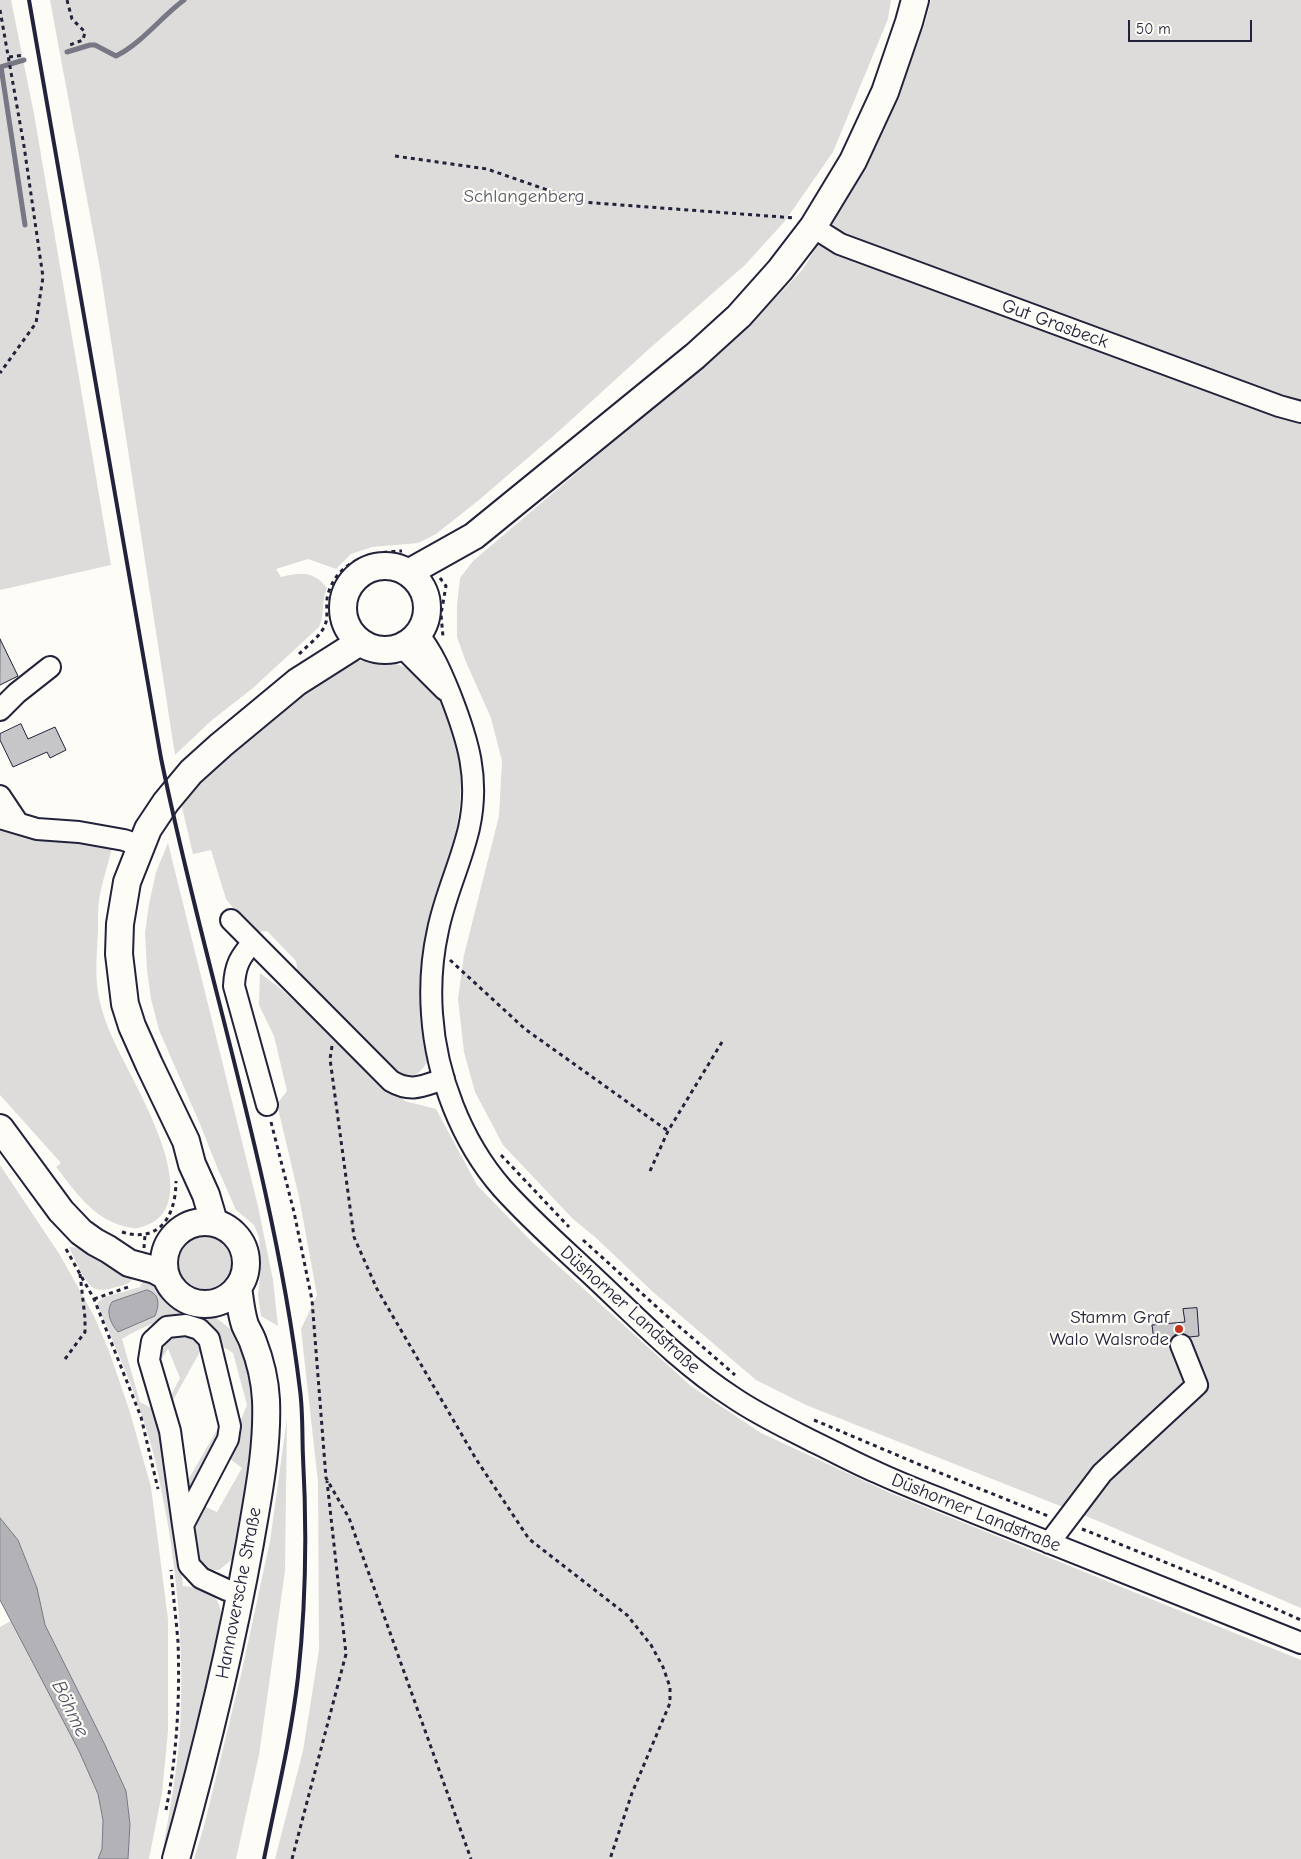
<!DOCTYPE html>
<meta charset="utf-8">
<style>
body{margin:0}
#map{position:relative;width:1301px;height:1859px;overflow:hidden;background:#fdfcf7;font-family:"Comic Neue",sans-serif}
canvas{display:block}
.scale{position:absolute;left:1128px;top:20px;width:124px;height:22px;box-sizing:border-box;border:2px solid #22223b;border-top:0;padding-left:6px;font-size:15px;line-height:18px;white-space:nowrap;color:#22223b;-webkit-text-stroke:4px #fdfcf7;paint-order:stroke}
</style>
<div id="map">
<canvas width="1301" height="1859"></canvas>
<div class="scale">50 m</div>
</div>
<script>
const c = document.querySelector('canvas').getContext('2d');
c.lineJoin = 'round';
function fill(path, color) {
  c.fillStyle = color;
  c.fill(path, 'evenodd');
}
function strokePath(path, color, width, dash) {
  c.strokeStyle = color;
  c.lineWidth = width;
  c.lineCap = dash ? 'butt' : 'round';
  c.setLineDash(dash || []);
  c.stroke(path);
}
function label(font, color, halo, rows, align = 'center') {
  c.font = font + ' "Comic Neue",sans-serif';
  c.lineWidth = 4.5;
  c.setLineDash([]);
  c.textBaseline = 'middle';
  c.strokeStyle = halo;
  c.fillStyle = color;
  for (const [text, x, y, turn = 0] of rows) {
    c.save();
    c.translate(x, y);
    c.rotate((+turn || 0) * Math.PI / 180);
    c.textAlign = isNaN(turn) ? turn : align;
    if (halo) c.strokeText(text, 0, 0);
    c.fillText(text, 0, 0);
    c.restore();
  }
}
const green = new Path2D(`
 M0,0H11L34,114L111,565L0,590Z
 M50,0H891L888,19L833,152L785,221L745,265L649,349L559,431L479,500L436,534L418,543L372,547L351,554L336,569L308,559L276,569L281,577C301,572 314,571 327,588C321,601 325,615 319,627L253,688L212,720L175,755L100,269Z
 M931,0H1301V1608L1098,1521L806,1405L756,1380L653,1292L595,1237L573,1219L503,1145L475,1092L464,1052L458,999L464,955L499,816L502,761L491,718L466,662L457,637V606L460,578L473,561L747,328L803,269L863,170L898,95L925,23Z
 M366,660C401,660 427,673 442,705C461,745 465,787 456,831C449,869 431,905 425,944C419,983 422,1022 428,1061C420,1073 415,1078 400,1078L298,975L296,961L267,931L256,932L238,914L226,899L211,850L193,854L180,799L193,784L338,664Z
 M0,824L112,848C108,865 102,882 99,900C98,909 98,920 98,930C97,954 94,978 100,1002C103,1015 108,1029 114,1041C131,1081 216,1211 138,1228C133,1229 128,1227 123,1226C93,1218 74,1190 56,1167L61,1163L0,1095Z
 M168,843L258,1206L273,1280L278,1326L261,1316L258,1295L261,1267L259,1237L254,1225L236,1210L217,1167L200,1124L159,1030L151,999L147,970L145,933L149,904L156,872Z
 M260,973L281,989L405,1101L436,1109L477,1185L533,1243L691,1386L761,1433L888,1492L1301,1660V1859H275L303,1751L319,1650L318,1482L301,1329L317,1295L299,1197L277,1104L287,1091L274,1036L259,1005Z
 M0,1165L60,1255L94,1316L109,1351L129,1409L151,1487L168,1619V1731L162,1793L149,1859H128L130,1824L105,1745L44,1625L37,1588L18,1540L0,1518Z
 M171 1262a33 33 0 1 1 66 0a33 33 0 1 1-66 0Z
 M69,1247L83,1248L136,1272C132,1283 127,1285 116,1287C110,1289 103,1291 96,1289C86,1287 74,1257 69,1247Z
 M145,1277L163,1289L175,1304L215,1317L233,1331L241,1344L251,1371L256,1422L237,1551L234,1558L219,1570H209L203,1567L197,1557L192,1529L204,1506L217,1512L242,1468L230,1459L239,1439L240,1422L247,1405L233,1353L218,1344L187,1316C163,1317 142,1327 122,1339L140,1402L156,1411L166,1447L183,1586C212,1589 219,1593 223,1623L166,1856L162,1855C169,1814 177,1773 180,1731C184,1660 179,1590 167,1519C162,1495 158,1469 151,1445C138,1398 118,1352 98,1307V1302L105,1297L140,1287Z
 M182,1335L190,1338L202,1348L172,1402L170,1397L180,1378L168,1349L160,1361C162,1346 167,1338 182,1335Z
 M287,1418L285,1571L259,1755L236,1859H194L204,1826L241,1675L270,1541Z
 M222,1421L223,1431L188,1494L187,1482Z
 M11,1621L79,1751L98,1794L103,1820L102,1849L98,1859H0V1627Z`);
const water = new Path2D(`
 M147,1290C161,1294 159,1306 155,1316L118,1332C111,1324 105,1312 112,1302Z
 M0,1518L18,1540L37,1588L45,1625L105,1745L126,1791L130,1824L128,1859H98L102,1849L103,1820L98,1794L79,1751L0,1600Z`);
const stream = new Path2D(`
 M67,52L90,45H95L116,56C142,43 161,17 184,0
 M0,67L24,60
 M1,67L25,225`);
const building = new Path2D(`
 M0,639L18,676L0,685Z
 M21,724L28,739L55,727L66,750L50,758L47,752L13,767L0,740V734Z
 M1197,1308L1199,1336L1189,1337L1182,1333L1176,1334L1171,1339L1154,1340L1152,1325L1185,1322L1183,1309Z`);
const path = new Path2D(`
 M67,0L72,19L85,32L83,40L67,46
 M0,10L24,146L43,277L36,323L0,373
 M9,57L24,55
 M395,156L487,169L582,202L795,218
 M440,578L446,586L441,614L443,637
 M299,654C308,645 320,637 325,625C329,616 325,604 328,594C338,560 371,552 402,551
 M450,960L525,1029L668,1131
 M332,1046L330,1059L354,1237L377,1289L476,1459L529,1539L627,1615L651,1645L663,1667L670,1687V1703L632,1793L610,1859
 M271,1122L294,1212L312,1300L326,1478L349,1518L471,1859
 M501,1155L569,1227
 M650,1171L668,1131L722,1042
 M122,1232C160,1244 176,1215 176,1181
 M583,1240L659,1309L735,1375
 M144,1248L145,1235
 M66,1249L94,1299L141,1417L158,1489
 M94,1299L131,1286
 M65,1359L85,1332V1318L80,1274
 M814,1420L930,1469L1048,1516
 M1082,1529L1212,1581L1301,1620
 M166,1810C177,1755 180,1698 178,1642C176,1618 173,1594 171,1570
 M292,1859L346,1654L327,1481`);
const minor = new Path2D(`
 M813,227L840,244L1279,406L1301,412
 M418,634C433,653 441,672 450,694C468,740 480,778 469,828C461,863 445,895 438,930C432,957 430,986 432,1014C436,1075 461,1141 502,1188C528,1217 556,1242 584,1268C634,1314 677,1361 734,1398C759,1415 787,1428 814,1442C835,1452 855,1463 876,1472C908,1487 942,1499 975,1513C1083,1557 1192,1600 1301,1643
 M402,647L445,690
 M0,710L17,693L50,667
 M0,796L18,823
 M0,818L37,829L79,832L124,840L141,846
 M231,920L391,1081C412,1093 422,1086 444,1079
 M253,942C240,957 235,965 234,986L267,1105
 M183,1525L170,1431L149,1360L152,1341L167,1327L186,1325L199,1329L209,1339L230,1426L228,1439L183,1525L189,1565L201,1578L227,1590L241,1594
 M1049,1543L1102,1473L1197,1385L1181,1345`);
const major = new Path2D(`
 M343 608a42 42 0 1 1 84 0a42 42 0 1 1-84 0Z
 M408,573L474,536L587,444L695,356L739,316L780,270L813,227L853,161L885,92L909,22L915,0
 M0,1128L61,1211L81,1232L95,1242L108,1249L129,1263L155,1270L166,1276
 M214,1222L206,1195L192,1164L186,1141L149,1064L132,1026L125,1004L119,954L120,924L127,882L148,829L166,802L191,772L221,745L297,682L360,642
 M164 1263a41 41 0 1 1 82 0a41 41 0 1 1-82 0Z
 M176,1859C205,1755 231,1649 250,1543C258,1496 268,1448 266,1400C265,1380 260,1360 253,1342C251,1336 247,1330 245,1325C241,1313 240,1300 238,1287`);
const rail = new Path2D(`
 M29,0L161,758C204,969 274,1175 300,1390C303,1412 302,1435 303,1457C307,1530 306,1604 298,1677C291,1738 276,1799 264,1859`);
const markers = [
 [1179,1329,5,"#c8321e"]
];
const parkNames = [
 ["Schlangenberg",524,197]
];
const streetNames = [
 ["Gut Grasbeck",1055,324,20],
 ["Düshorner Landstraße",630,1310,42],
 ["Düshorner Landstraße",976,1513,22],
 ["Hannoversche Straße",239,1593,-79]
];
const poiNames = [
 ["Stamm Graf",1169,1318],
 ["Walo Walsrode",1169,1340]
];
const waterNames = [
 ["Böhme",70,1709,64]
];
fill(green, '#dddcdb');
fill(water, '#b2b2b7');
strokePath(water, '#787885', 1);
strokePath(stream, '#787885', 5);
fill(building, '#c6c6c8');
strokePath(building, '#22223b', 1);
strokePath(minor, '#22223b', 24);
strokePath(major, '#22223b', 30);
strokePath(path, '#22223b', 3, [4, 4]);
strokePath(minor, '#fdfcf7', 20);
strokePath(major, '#fdfcf7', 26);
strokePath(rail, '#22223b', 4);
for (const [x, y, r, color] of markers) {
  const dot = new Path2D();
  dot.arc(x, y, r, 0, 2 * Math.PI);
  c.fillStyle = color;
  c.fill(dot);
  strokePath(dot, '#fdfcf7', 2);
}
label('19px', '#5a5a6b', '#fdfcf7', parkNames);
label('19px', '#22223b', '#fdfcf7', streetNames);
label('19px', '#22223b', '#fdfcf7', poiNames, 'right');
label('italic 20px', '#545466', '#fdfcf7', waterNames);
</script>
